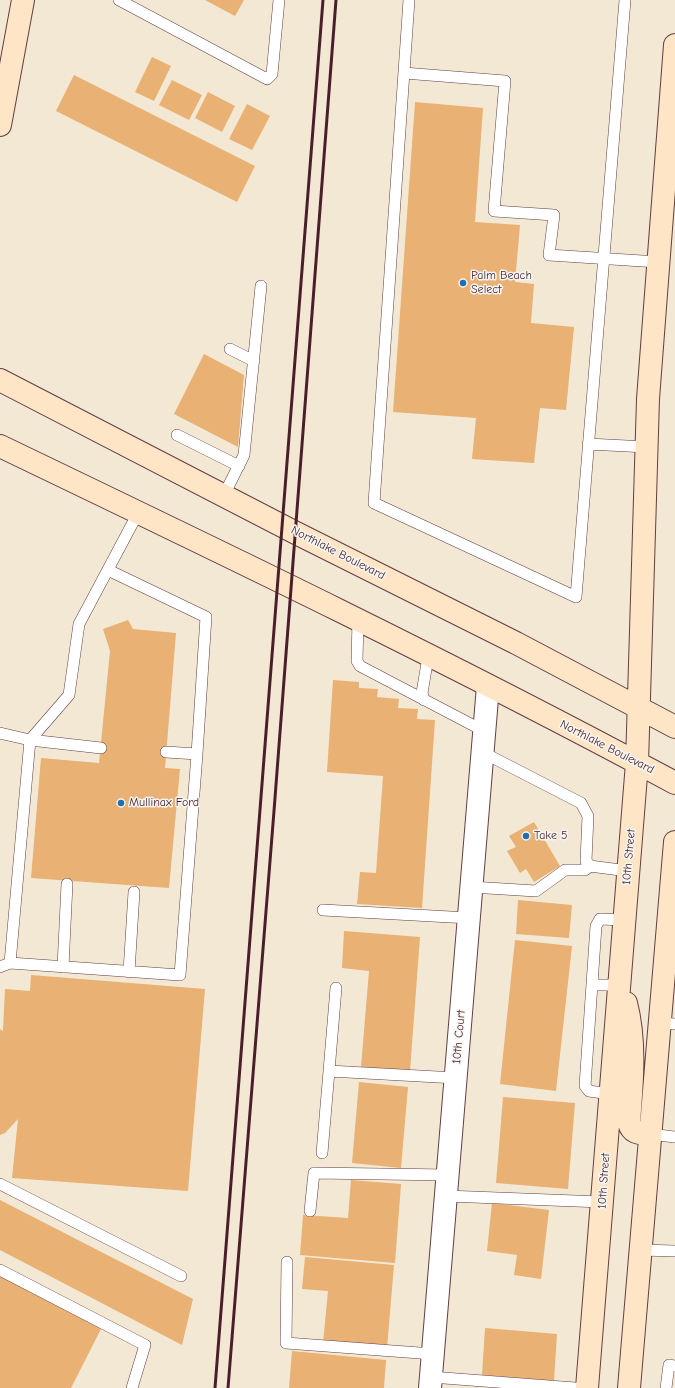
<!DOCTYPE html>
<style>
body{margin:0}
canvas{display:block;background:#f2e8d3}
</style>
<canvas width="675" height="1388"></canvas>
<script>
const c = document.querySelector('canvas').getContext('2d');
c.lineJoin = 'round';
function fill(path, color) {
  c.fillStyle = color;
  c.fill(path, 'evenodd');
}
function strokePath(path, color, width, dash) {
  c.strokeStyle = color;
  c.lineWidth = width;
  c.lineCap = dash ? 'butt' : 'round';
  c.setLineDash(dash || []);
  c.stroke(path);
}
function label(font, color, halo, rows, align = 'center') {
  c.font = font + ' "Comic Neue",sans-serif';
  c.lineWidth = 3;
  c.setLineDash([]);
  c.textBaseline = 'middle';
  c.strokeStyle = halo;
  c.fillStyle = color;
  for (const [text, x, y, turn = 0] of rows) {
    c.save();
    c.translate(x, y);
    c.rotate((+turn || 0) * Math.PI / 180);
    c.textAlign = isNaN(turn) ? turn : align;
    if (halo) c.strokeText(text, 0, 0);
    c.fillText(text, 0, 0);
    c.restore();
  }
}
const building = new Path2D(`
 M205,0H244L235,16Z
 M152,57L171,66L154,101L135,92Z
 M74,75L255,166L237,202L56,111Z
 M172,80L202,95L189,120L159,105Z
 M208,92L235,106L222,132L195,118Z
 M415,102L483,108L475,222L520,225L515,282L534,284L531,323L574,327L566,410L540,408L534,463L472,459L476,418L393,412Z
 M247,104L270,116L252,150L229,139Z
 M204,354L244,375L238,447L174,414Z
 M128,620L133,629L176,633L165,768L180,769L169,888L31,878L41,758L99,763L110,651L103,629Z
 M333,680L359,682V688L378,689L377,697L399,699L398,708L418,709L417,719L435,720L422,908L357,904L360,872L376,873L383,776L327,772Z
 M534,822L560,866L534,882L526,869L520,873L507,851L516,847L509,836Z
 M518,900L572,905L569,938L516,934Z
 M344,931L420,937L410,1071L361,1067L369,971L342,968Z
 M515,940L572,946L556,1091L500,1084Z
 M31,975L205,989L188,1191L12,1178L18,1119L5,1133L0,1135V1029L3,1031L5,989L30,991Z
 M359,1082L408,1087L401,1168L352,1163Z
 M503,1097L575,1103L568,1189L496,1183Z
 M351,1180L401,1184L395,1263L300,1255L303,1215L348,1218Z
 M0,1200L193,1299L182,1345L0,1250Z
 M492,1203L549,1210L541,1279L514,1275L517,1255L487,1251Z
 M305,1257L394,1265L387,1348L323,1343L328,1291L302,1289Z
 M0,1274L102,1327L71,1388H0Z
 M485,1328L557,1334L554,1381L482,1375Z
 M292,1351L386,1360L384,1388H289Z`);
const lane = new Path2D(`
 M119,0L267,79L272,74L279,0
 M409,0L374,503L576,597L625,0
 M404,73L505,81L494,211L554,215L549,255L658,262
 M230,349L254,361
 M177,435L239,466
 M588,444L647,447
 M224,495L244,455L261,286
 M108,570L206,617L197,754L166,752
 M358,621L357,661L360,666L484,731
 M424,700L422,693L428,657
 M0,733L30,740L69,695L79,624L138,513
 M482,752L581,803L588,816L586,861L590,866L628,871
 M471,887L536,891L565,870H585L590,866
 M323,910L469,918
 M10,963L180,975L197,754
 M0,967L10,963L30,740L101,748
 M63,967L67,884
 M129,972L134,892
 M592,985H619
 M660,1023L675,1024
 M329,1071L336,988
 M610,1094L589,1091L585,1086L596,926L600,919L624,920
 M650,1134L675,1137
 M322,1153L329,1071L456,1078
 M0,1184L181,1276
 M446,1196L602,1202
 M310,1211L314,1173L448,1175
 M641,1250L675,1251
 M287,1262L286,1343L433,1354
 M0,1270L145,1345L132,1388
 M431,1377L575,1388
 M666,1388L669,1365L675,1366`);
const street = new Path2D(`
 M430,1388L488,686`);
const secondary = new Path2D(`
 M0,125L23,0
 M0,380L296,533L516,643L675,727
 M0,446C227,555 454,664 675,783
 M626,1003C636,1042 632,1083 629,1123C632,1134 640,1133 650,1134
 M587,1388L637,763L648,399L675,45
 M629,1388L675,842`);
const rail = new Path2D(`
 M215,1388L323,0
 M228,1388L274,811L336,0`);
const markers = [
 [463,283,4,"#1f6fb2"],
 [121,803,4,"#1f6fb2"],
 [526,836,4,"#1f6fb2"]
];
const poiNames = [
 ["Palm Beach",471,276],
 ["Select",471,290],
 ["Mullinax Ford",129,803],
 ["Take 5",534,836]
];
const streetNames = [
 ["Northlake Boulevard",338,553,27],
 ["Northlake Boulevard",607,747,27],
 ["10th Street",629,857,-85],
 ["10th Court",459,1037,-85],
 ["10th Street",604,1181,-86]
];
fill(building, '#e9b173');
strokePath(lane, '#633d44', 12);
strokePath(street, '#633d44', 24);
strokePath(secondary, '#633d44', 24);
strokePath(lane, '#fff', 11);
strokePath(street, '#fff', 22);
strokePath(secondary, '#fde5c5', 22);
strokePath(rail, '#4a1f2b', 3);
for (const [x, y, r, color] of markers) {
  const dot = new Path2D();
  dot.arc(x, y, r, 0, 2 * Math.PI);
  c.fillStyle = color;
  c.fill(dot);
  strokePath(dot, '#f6f6f2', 1.5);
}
label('12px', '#4a1f2b', '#f6f6f2', poiNames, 'left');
label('12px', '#4a1f2b', '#f6f6f2', streetNames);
</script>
